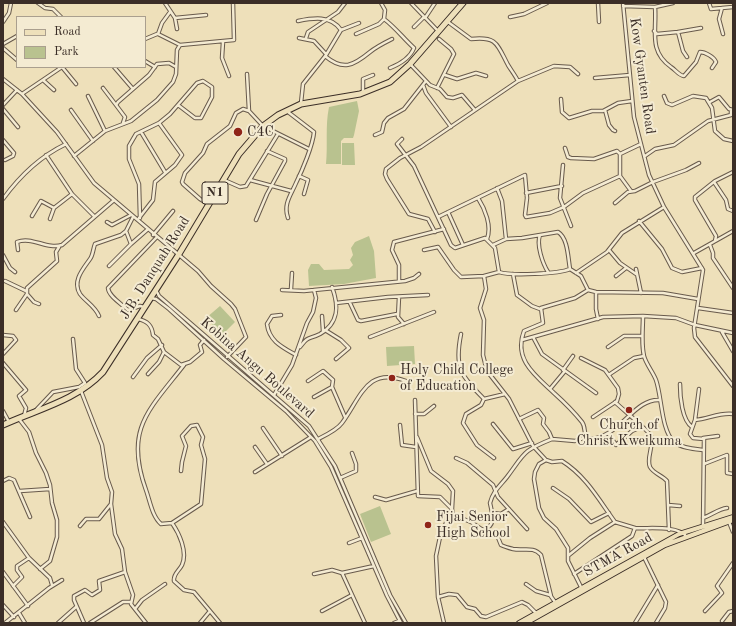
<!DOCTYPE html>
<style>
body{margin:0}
#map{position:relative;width:736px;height:626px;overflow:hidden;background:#eee0ba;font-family:"Old Standard TT",serif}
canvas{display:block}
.frame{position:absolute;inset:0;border:4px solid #3b2e27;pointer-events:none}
.legend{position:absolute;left:16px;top:16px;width:130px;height:52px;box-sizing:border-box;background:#f4ebd2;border:1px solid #aa9f8e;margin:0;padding:5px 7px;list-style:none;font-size:12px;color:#3b2e27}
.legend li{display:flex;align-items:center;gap:8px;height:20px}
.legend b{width:20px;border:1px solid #aa9f8e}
</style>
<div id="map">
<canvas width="736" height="626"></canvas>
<div class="frame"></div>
<ul class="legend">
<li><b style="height:5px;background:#eee0ba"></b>Road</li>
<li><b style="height:11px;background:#b9c28f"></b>Park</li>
</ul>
</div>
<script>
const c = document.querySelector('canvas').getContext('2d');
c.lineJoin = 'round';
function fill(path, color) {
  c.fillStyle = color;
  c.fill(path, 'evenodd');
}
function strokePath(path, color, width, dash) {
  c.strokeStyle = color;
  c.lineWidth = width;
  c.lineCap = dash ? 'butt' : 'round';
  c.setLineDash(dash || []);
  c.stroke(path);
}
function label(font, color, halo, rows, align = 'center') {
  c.font = font + ' "Old Standard TT",serif';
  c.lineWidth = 4;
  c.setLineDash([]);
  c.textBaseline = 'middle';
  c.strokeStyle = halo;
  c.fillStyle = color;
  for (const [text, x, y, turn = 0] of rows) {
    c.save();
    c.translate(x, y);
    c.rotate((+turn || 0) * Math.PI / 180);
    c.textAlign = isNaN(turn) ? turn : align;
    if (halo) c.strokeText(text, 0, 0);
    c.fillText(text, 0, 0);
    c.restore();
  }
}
const green = new Path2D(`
 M357,101L359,111L354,135L353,138H344L341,141V164H326C328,145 325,126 329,107Z
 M342,143H354L355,165H342Z
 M369,236L374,251L376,278L344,284L309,286L308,270L311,264H319L324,270L349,269L353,265L350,260L353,255L351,248L355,242Z
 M220,306L235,322L222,335L206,318Z
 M414,346L415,364L387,366L386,347Z
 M380,506L391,534L371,542L360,514Z`);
const minor = new Path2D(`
 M38,3L45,8L53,9L61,17
 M165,3L175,18L206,15
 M411,3L438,31
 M598,3L599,22
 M623,3L634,117L649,175L664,207L703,270L694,328L695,337L733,386
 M709,3L711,9L733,7
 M623,6L655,7L673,3
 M655,7C657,30 648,51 671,67C676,70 678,75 684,76L696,62L700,52C705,52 714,57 716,62L712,68
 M722,8L719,19L723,34
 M170,12L162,23L158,34L180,45L234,40L233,3
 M510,17L524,14L547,3
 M175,18L177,29
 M425,18L435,3
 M384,19C395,27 403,38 414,48C410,58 400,64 390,68
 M298,21C313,18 331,15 341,30
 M3,22L9,13L11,3
 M448,22L471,39C497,36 497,44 508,65C511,70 515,75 518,81
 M414,27L424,17
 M654,31L657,34L678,32L701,28
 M678,32L683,51L687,57
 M356,34L379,24L384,19L385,10L381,3
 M299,38L314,41L326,54
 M306,38L308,32L338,12L345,3
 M145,39L157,34
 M223,42L222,58L229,76
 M3,44L17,36
 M3,48L17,60
 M325,56C343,71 353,66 370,52C376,47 384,43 392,39
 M145,61L155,67
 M410,64L430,85L440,89L447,97L453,98L462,95L474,109
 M62,67L76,84
 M114,67L133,89
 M247,74L249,111L263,126L309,149
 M445,75L457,79L476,73L486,76
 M595,78L630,75
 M3,79L22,94L57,132L94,183L198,271L211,286L231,304L235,309L246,337L227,357
 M43,80L54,90
 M423,85L426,93L451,127
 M103,88L116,105
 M437,88L454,54L451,49L439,39
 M363,93V79L373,75
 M22,94L62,67
 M88,96L105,131
 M664,96L667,103L672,105L693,96L706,98L712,108L715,131L724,139L733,141
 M561,99L562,112L569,118L592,111H603L618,103L632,101
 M710,102L719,97L729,109L733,110
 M301,103L303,84L326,55L341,30L359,23
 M3,105L17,90
 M3,109L18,127
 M71,110L93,141
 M605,110L609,125L613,130L615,131
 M123,123L125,117L116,105L118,102L149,75L157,64L169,63L176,67
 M141,132L165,172
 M375,135L382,132L384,123L388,118L404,109L426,81
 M402,139L397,144L414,166L451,245L455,248L485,238L495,248L499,272C510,276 559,274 570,269L581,276L588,290L596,292L663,293L698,299
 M3,140L14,153L13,156L5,160
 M565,148L568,157L571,158L594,159L617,151L620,154L641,144
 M46,155L72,194L94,216
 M74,156L105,131L131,121L157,100L173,82L176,74L177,50L180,45
 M645,156L655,149L674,145L708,121L731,115V110
 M563,165L560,198L571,226
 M299,176L308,180L304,194
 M620,176L631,191
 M224,180L240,187L246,186L278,134
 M250,180L291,191
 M714,182L726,200L728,209L733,211
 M497,188L502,201L506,239
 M526,193L562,186
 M478,198C485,209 492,226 487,239
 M3,199C19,177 41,156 66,144
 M615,203L628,192L635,191L653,182L686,170L699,163
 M208,204L200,199L183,184L182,182L185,173L203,153L207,144L230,126L236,113L243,109L249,111
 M448,212L463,245
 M32,216L41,201L54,208L72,194
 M438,217L525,175L527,198L525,215L526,217L550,213L564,207L583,193L620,176V154
 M139,218L153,200L155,182L175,165L182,155L159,123
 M140,218L139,184L129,159V146L136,134L159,123L170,114L197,83L203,81L212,87V97L201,118H195L178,105
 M288,218C283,204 291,195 296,183C302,171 313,145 314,132L288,112
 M50,219L54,208
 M256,220L267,194L285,161V159L267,151
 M639,221L662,249L672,268L682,272L702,268
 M107,222L112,225L131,215
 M435,232L428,219L409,214L387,179L385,174L386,169L400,158L421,147L518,81L554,66L570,67L578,74
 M153,235L173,211
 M540,235C536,245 543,264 548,272
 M715,241L716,236L695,200V197L715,181L733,172
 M131,244L147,230
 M493,245L506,239L522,238L558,232C568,238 568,258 570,269
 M710,245L713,253V258L733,288
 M18,250L17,242C32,236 47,250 62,245L113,201
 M424,250L438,247L454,270L461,277L484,276
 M609,250L620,263L636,274
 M694,253L733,231
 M3,255L10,268L15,272
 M109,266L131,244L126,231
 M636,269L641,293
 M499,272L484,276L486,289L480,308L484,320L483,355L487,371L509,399L533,446L546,460L552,462L562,461C586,476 599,500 615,522
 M576,273L607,252L622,233L664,207
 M513,274L517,295L532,306L540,309
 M616,276L626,268
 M5,281L26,291
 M399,281V265L392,250L394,242L444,229
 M291,289L292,273
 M156,290L159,296L309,426L335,466L390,595L406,623
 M282,290L304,291L405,281L414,278L419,274
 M588,290L575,298L541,308L543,323L524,331C513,360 536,376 554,393C564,402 574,412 582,422C586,427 583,434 588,439C620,439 633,398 660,400
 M596,292V309L598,319
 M27,294L34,302L39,304
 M399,297L398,317L404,324
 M151,298L156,299L169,309L224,359L286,411L315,441L331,467L387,596L401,623
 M336,303L388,297L428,295
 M350,303L358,320L361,321L397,314
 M144,307L140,306L128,310C122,304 109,297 108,288L156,238
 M698,308L733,313
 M16,310L27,294V288L57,261L56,252L59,247
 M281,315L272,316L267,324C269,341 282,347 296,355
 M99,316C95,306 86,302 80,294C72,281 83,269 90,259C93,255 93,249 95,244L121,235L126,231L133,217
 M322,316L323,331
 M643,316C643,329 641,343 644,356C646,364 653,372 656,380C662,397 661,430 674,442C681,448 694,449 703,450
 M138,319C147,321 152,325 153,335L158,339L164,352L181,365L190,362L202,352L200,345L204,340
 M325,330L341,340L349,348L336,359
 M722,332L733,351
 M461,334C454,369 461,375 484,399L505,394
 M3,335L13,336L16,340L3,354
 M370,337L434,312
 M533,337L542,354L596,393
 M73,339L76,369L85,383
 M522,340L603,317L643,316L676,318L695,325L733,333
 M300,347C309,335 308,340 320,334C339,323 339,306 332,287
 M608,347L624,336H642
 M581,358L605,370L618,388L619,394L617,401L593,417
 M3,363L26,390L19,396L26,408L24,416
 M563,370L573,356
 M148,374L159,362L164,352
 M610,374L634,358L644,356
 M133,377L147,358L162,345
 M308,381L323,371L333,380L332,387
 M680,384C680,397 682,420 692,427
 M550,389L565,371
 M274,395L292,365L307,323L313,312L316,298L314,290
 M314,397L332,387L345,417
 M484,399L481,405L466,414L463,423L477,445L494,458
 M415,400L418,496L440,497L452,509L453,515L471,522L483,530C497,526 492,513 490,503C493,491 500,486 507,477C525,453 522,451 552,439L549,432L543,424L544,418L538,410L519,419
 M615,402C621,408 650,432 651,436C654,447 646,458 650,467C654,474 662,475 667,481L669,530
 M3,411L9,422
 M35,411L53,392L79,387L85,383
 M415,414H424L434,406
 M19,419L29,432L36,453L46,473L50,485L52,503L57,520V537L50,561L40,569
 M695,420L699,389
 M493,424L513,449L532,443
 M400,425L402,445L416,447
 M263,428L282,456
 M608,433L616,445L632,431L641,427
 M417,437L431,471L448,484L453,491L452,509L440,537L436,556L438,597L444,623
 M703,438L718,436
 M318,439C326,435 337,430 342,423C361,397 367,366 406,381
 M552,439L575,441L586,437
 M255,447L267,464
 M456,458L467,463L493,485L498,497L527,529
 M546,460L539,464L535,472L534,479L539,508L544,518L556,529L568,548V561L581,587
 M704,464L727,455V473L733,474
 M181,471L182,462L186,446L182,436L191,426L197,425L203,437L201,445L205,459L201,504L172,523L161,524C152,516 150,501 146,490C124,429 149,410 184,365
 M255,472L311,437
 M340,478L356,471V464L352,453
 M3,481L9,478L14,480L30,517
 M553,488L569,499L591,522L609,513
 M20,491L50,489
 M375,497L386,500L417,491
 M111,504L115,534L122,549L125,572L133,595L131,604L146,623
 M668,505L680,506
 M493,513L501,514L509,509
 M703,518C712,515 718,509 727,508
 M3,522L29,558L17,566V570L22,577L13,586
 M729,522L733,532
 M172,523C179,533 188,552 182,565C179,571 173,574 174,581L184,590L194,592L210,611
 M80,526L86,519H99L111,504L112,492L107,478L102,445L81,391
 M703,526L704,439L693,438L690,434L695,420C708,419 720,412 733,414
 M484,531L497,535L501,545C505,547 509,548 513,549C524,551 533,546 541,555L551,596
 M349,543L362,538
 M569,555L590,538L615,522L635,528
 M644,557L666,602L665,608L656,623
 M29,558L50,578L52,585
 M3,572L28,606
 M342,573L374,566
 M314,574L332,570L342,573L365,623
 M574,574L632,536L635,528C649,529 676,525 686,536
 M526,584L536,591L550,595L555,602
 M438,597L449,594L457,595L467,607L475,609L481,616L486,617L522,602L528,605L536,613
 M3,605L14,617
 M135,609L142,600L165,584
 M322,611L352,595
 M705,611L722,593L717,586L733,563
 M19,613L25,623
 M722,621L729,612L733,611
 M5,623L49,588L62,580
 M58,623L76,607
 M84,623L74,600V596L85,590L92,595L100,590L99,581L125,572
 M90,623L123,602H131
 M200,623L210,611L220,623
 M394,623L399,621
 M635,623L658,585`);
const major = new Path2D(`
 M519,623L679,534L733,517
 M526,623L665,545L733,520`);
const highway = new Path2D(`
 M3,425C38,409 76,401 103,372L179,254L239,154L263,126L278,115L301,104L360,94L390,82L410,64L463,3`);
const markers = [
 [238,132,5,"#8f2418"],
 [392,378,4,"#8f2418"],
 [629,410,4,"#8f2418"],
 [428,525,4,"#8f2418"]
];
const shields = [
 [215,193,26]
];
const shieldNames = [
 ["N1",215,193]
];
const streetNames = [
 ["Kow Gyanten Road",642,76,82],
 ["J.B. Danquah Road",155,268,-58],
 ["Kobina Angu Boulevard",257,368,41],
 ["STMA Road",618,555,-29]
];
const poiNames = [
 ["C4C",247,132],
 ["Holy Child College",400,370],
 ["of Education",400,386],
 ["Church of",629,425,"center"],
 ["Christ Kweikuma",629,441,"center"],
 ["Fijai Senior",436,517],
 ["High School",436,533]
];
fill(green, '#b9c28f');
strokePath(minor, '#685a4c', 4.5);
strokePath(major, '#3b2e27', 6);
strokePath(highway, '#3b2e27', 7);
strokePath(minor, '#f4ebd2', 2.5);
strokePath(major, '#eee0ba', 4);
strokePath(highway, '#eee0ba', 5);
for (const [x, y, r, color] of markers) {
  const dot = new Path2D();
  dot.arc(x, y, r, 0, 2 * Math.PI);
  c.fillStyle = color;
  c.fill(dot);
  strokePath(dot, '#f4ebd2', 1.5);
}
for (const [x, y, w] of shields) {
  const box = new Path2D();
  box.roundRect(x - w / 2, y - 11, w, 22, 3);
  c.fillStyle = '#f4ebd2';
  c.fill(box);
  strokePath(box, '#3b2e27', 1);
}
label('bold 13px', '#3b2e27', null, shieldNames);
label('14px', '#3b2e27', '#f4ebd2', streetNames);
label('14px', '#3b2e27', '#f4ebd2', poiNames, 'left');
</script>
